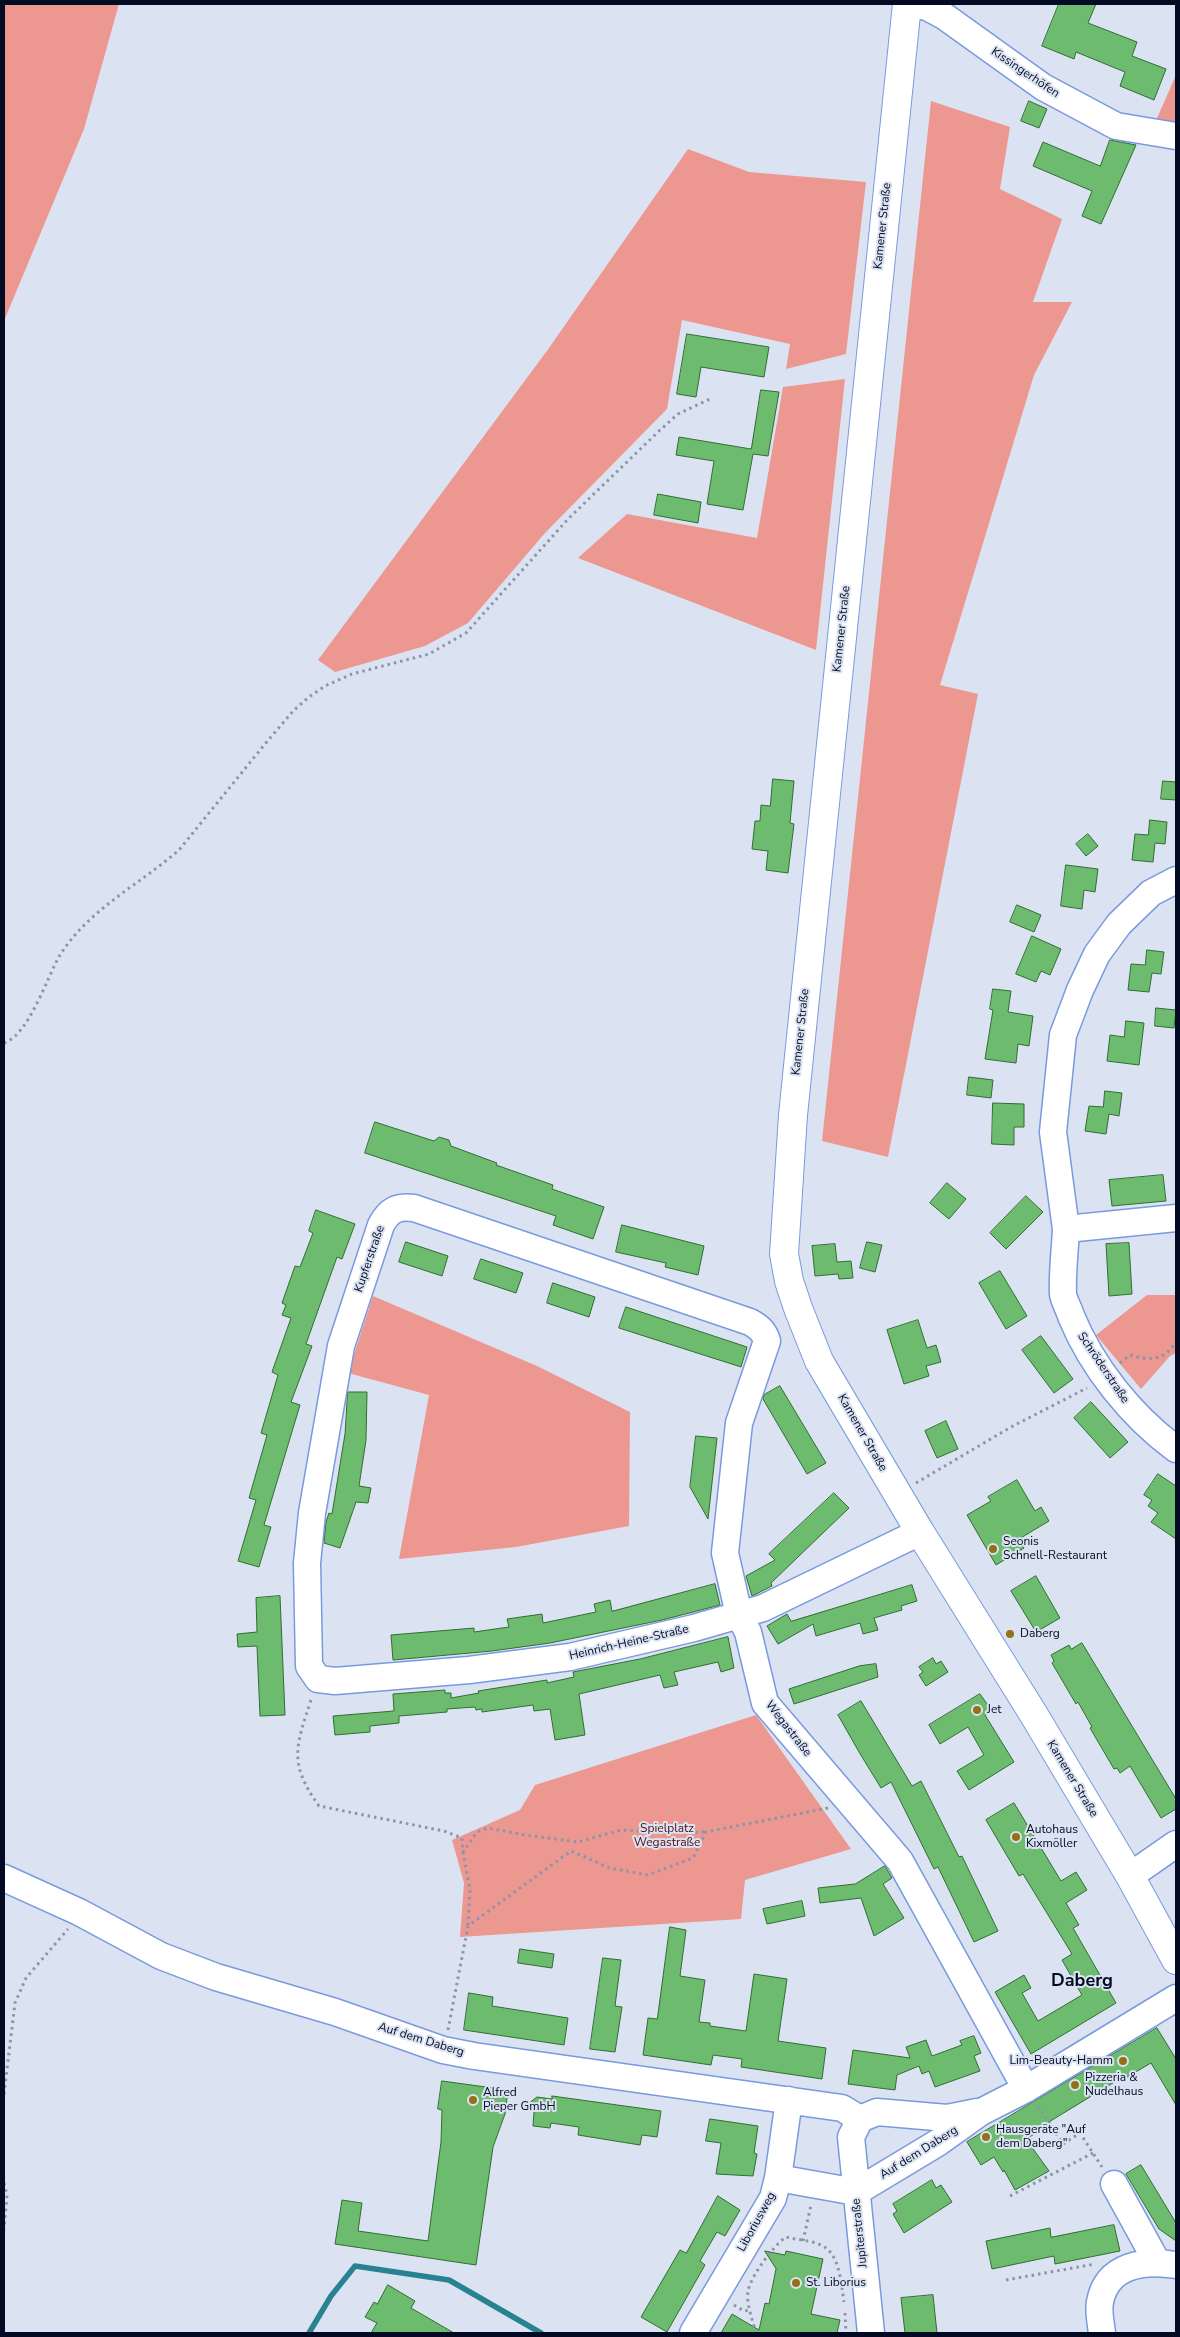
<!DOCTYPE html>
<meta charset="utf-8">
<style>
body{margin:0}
#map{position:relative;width:1180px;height:2337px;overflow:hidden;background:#dbe3f2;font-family:"Nunito Sans",sans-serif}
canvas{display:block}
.frame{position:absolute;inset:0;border:5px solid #030a23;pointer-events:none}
</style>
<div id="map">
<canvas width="1180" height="2337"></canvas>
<div class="frame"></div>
</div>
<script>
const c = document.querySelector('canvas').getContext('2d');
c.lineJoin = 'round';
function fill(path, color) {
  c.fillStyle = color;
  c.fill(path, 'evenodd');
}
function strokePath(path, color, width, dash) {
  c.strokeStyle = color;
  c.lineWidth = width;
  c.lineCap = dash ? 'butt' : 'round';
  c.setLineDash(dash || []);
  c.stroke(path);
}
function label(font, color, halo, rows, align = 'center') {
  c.font = font + ' "Nunito Sans",sans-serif';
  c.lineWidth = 4;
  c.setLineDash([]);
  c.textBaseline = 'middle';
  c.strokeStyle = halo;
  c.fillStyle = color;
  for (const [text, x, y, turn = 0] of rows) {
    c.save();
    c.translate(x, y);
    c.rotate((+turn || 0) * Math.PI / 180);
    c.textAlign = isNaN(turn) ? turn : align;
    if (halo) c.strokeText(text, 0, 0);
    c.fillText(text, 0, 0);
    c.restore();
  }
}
const green = new Path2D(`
 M4,4H119L84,129L4,321Z
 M1176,75V127L1154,125Z
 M931,101L1010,127L1000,189L1062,219L1033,302H1072L1034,375L940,685L978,694L888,1157L822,1141Z
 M688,149L749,172L866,182L846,354L786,369L790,344L682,320L667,409L545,533L468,623L425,646L335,672L318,660L549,348Z
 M845,379L816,650L578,558L627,514L757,538L783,387Z
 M1147,1295H1176V1353L1170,1356L1141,1389L1096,1335Z
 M373,1296L537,1366L630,1412L629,1526L516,1547L399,1559L429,1395L348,1373Z
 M756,1715L851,1849L745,1880L741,1919L460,1937L464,1883L452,1840L520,1810L535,1785Z`);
const stream = new Path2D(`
 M309,2333L331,2296L355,2266L449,2280L541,2333`);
const building = new Path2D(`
 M1059,4H1096L1088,23L1137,42L1132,56L1166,69L1154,100L1120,86L1125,72L1076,52L1074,59L1042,46Z
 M1029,101L1047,109L1039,128L1021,121Z
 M1110,140L1136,145L1101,224L1082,216L1092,191L1033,166L1043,142L1100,166Z
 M687,334L769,347L764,377L701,367L696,397L677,394Z
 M761,390L779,392L768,456L753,454L743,510L707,504L714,461L676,455L679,437L751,449Z
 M658,494L701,502L698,523L654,515Z
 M773,779L794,781L790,823L794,824L788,873L766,870L768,851L752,849L755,821H760L761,805L770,806Z
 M1163,781L1176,782V800L1161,799Z
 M1150,820L1167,822L1165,844L1155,843L1153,862L1132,860L1135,834L1148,835Z
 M1088,834L1098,846L1086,856L1076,844Z
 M1066,865L1098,869L1095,892L1084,890L1082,909L1061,906Z
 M1017,905L1041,915L1034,932L1010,922Z
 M1032,936L1061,949L1050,975L1041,971L1036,982L1016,974Z
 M1147,950L1164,952L1161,974L1152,973L1149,992L1128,990L1131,964L1145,965Z
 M993,989L1011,991L1008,1012L1033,1016L1029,1046L1018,1044L1016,1063L985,1059L993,1010L990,1009Z
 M1156,1008L1176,1010L1174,1028L1155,1026Z
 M1126,1021L1144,1023L1139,1065L1107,1061L1110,1035L1124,1037Z
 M969,1077L993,1080L991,1098L967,1095Z
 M1105,1091L1122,1093L1119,1116L1109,1114L1106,1134L1085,1131L1089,1106L1103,1107Z
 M993,1103L1024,1104V1127H1014V1145L992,1144Z
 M375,1122L434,1141L439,1137L449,1140L451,1146L497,1163L496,1165L553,1185L552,1189L604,1207L593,1239L553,1225L556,1216L365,1153Z
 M1163,1175L1166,1201L1112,1206L1109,1180Z
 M947,1183L966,1199L949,1219L930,1203Z
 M1026,1196L1043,1212L1006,1249L990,1233Z
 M316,1210L355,1224L342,1259L337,1257L306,1344L312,1346L291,1402L300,1405L264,1525L271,1527L259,1567L238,1561L256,1500L249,1498L267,1435L261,1433L278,1375L272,1372L291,1318L282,1315L286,1305L282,1303L295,1266L300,1267L313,1233L309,1231Z
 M622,1225L704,1246L698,1275L665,1267L666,1263L616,1252Z
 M406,1242L448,1256L442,1276L399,1262Z
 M867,1242L882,1245L875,1272L860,1268Z
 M1129,1243L1132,1294L1109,1296L1106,1244Z
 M835,1244L837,1262L851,1261L853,1278L839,1279L838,1274L815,1276L812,1246Z
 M481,1259L523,1273L516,1293L474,1279Z
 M1000,1271L1027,1316L1006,1329L979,1283Z
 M553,1283L595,1297L589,1317L547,1303Z
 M626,1307L747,1347L741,1367L619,1328Z
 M918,1320L927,1348L936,1345L941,1362L926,1366L929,1376L904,1384L887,1330Z
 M1041,1336L1073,1379L1054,1393L1022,1350Z
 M780,1386L826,1463L807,1474L763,1399L764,1395Z
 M348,1392H367L366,1440L359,1486L371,1488L368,1503L356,1502L340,1548L324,1543L326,1522L329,1513L332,1514L345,1434Z
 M1091,1402L1128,1442L1110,1458L1074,1418Z
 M946,1421L958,1449L937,1458L925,1431Z
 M696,1436L717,1438L708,1519L690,1487Z
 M1158,1474L1176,1486V1539L1151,1522L1158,1513L1148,1506L1152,1500L1144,1495Z
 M1017,1480L1035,1511L1041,1507L1049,1521L1019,1539L1024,1548L996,1565L967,1515L991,1501L988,1497Z
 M834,1493L849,1508L771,1583L772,1586L752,1596L746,1576L775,1560L769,1554Z
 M1036,1576L1060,1618L1036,1632L1011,1591Z
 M715,1584L720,1605L662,1620L550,1643L492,1651L393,1660L391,1635L474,1628V1632L509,1627L507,1619L542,1614L543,1623L596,1612L594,1604L610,1600L612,1611Z
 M912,1585L917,1601L901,1606L902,1610L874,1618L878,1630L863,1634L860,1623L816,1636L813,1624L778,1644L767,1626L787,1614L791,1621Z
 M280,1596L285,1715L260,1716L257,1646L238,1647L237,1634L257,1632L256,1598Z
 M728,1637L734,1668L721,1672L718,1662L674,1672L678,1685L664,1688L660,1675L579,1694L585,1735L555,1740L550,1709L534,1711L533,1705L482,1712V1709L476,1710L475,1707L447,1709V1712L399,1716V1723L370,1726V1732L335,1735L333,1716L394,1711L393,1694L445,1690V1693H451V1698L479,1693L478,1691L547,1680V1683L574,1677L573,1672L640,1659Z
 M1082,1643L1176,1799V1809L1161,1818L1130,1766L1120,1773L1117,1768L1114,1769L1090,1728L1092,1727L1078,1702L1076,1704L1052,1663L1054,1661L1051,1655L1069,1645L1071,1649Z
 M933,1658L936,1664L941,1661L948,1672L926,1686L919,1675L923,1672L919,1667Z
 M876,1664L878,1677L794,1704L789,1689L859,1666Z
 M980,1694L992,1711L985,1715L1014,1762L969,1790L957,1771L984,1755L968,1727L940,1744L929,1725Z
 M861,1701L912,1786L921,1781L959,1857L962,1856L998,1931L974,1942L938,1867L934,1869L891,1782L881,1788L859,1752L838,1715Z
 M1014,1803L1061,1881L1076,1872L1087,1890L1066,1903L1079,1925L1073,1928L1116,2003L1031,2054L995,1992L1024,1975L1031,1988L1022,1993L1038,2021L1082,1995L1062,1960L1072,1954L1023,1874L1019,1876L986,1820Z
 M885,1866L892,1878L883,1884L904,1918L874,1936L861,1898L820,1903L818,1888L855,1884Z
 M802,1901L805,1916L767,1924L763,1909Z
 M670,1927L686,1930L680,1976L705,1980L699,2022L710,2023V2026L746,2031L754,1974L787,1979L778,2041L826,2048L822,2079L741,2067L742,2059L713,2055L711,2065L643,2055L648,2018L657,2019Z
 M520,1949L554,1954L552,1968L518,1963Z
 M603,1958L621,1960L615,2006L622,2007L615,2052L590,2049Z
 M469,1993L493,1997L492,2006L568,2018L564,2045L464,2030Z
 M1157,2028L1176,2059V2105L1151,2063L1122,2080L1121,2078L1039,2128L1041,2130L1026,2139L1049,2171L1015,2190L1004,2170L1003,2172L994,2157L981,2165L967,2142Z
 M974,2036L981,2053L974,2056L980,2071L935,2087L929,2071L922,2074L919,2066L897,2075L895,2090L848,2084L853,2050L910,2058L906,2047L926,2040L932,2056L962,2045L960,2041Z
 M442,2081L508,2090L505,2114L493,2147L476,2265L335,2244L342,2200L362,2203L358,2231L428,2241L441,2142L442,2110L438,2109Z
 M552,2096L661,2111L657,2137L642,2135L640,2145L578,2135L579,2127L551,2123L550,2128L533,2126L534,2112L528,2104L537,2097L552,2099Z
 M710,2119L758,2126L754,2153L757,2154L753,2176L716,2174L721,2143L706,2141Z
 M1141,2165L1176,2223V2241L1159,2229L1126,2174Z
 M932,2180L936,2188L941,2185L952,2202L904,2233L893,2214L897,2211L893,2204Z
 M718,2196L740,2210L725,2236L717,2232L700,2261L705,2265L667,2332L641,2317L680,2250L686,2253Z
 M1114,2225L1120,2251L1055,2264L1054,2256L992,2269L986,2241L1050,2228L1051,2237Z
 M765,2251L785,2255L786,2251L823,2259L811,2314L840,2320L837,2333H721L732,2314L759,2330L765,2303L769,2304L776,2269Z
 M388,2285L415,2301L411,2308L454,2333H371L377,2323L365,2317L374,2302L377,2304Z
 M933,2295L937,2333H905L901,2298Z`);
const path = new Path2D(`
 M4,1043C29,1035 47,977 60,955C89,909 139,885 179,850L265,744L294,710L309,697L325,686L352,674L429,654L466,633L568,519L659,431L678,414L710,399
 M1120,1363L1130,1355C1150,1361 1165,1361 1176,1341
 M916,1483L1011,1427L1087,1388
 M311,1700C296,1746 288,1763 319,1806L444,1831L462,1838L463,1852L477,1832L488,1828L525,1835L578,1842L621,1830L670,1833L705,1832
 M463,1852L470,1890L468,1925
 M448,2030L468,1926L571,1851L610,1868L648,1875L693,1858L706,1832L828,1808
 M4,2094L15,2003L26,1978L68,1929
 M1038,2106L1063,2144L1080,2133L1102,2167
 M4,2183L7,2195L4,2229
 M1010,2196L1093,2153
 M803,2241L811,2205
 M1006,2280L1095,2264
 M734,2305L744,2311L750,2310
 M845,2313L846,2333
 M756,2333C753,2321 746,2304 748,2291C751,2276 773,2246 786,2237C797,2240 810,2240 821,2245C840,2253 841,2284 844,2302`);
const minor = new Path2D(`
 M908,4L927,7L944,16L1043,87L1116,126L1176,136
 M1176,1218L1066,1229C1065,1250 1062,1273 1063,1294C1064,1301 1069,1309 1071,1316C1092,1367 1131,1416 1176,1449
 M1066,1229L1053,1132L1063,1035L1080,990L1097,954L1119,924L1151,893L1176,880
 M920,1532L763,1608L694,1628L570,1657L469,1670L335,1681L318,1679L309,1666L307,1563L312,1513L341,1346L381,1225C389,1210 397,1206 414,1208L750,1322C759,1327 764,1331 767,1341L739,1423L725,1553L739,1615L748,1632L765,1703L900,1861L1026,2089
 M1130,1876L1176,1844
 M4,1878L79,1912L161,1956L216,1977L335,2012L443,2050L474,2056L842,2108L860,2119
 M778,2178L856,2192L939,2142L981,2112L1026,2089L1176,1998
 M1114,2184L1157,2262
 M693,2333L773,2198L778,2178L789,2100
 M871,2333L851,2137L860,2119L877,2112L947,2118L977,2112
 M1102,2333C1101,2324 1098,2311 1100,2302C1107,2264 1145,2260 1176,2265`);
const major = new Path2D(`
 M907,4L793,1115L784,1254L789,1281L798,1308L819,1361L920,1532L1034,1715L1130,1876L1176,1960`);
const markers = [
 [993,1549,5,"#947018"],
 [1010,1634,5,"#947018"],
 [977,1710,5,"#947018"],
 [1016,1837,5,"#947018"],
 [1123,2061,5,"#947018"],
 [1075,2085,5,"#947018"],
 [473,2100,5,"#947018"],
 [986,2137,5,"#947018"],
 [796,2283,5,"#947018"]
];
const streetNames = [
 ["Kissingerhöfen",1025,73,34],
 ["Kamener Straße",883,226,-84],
 ["Kamener Straße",842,629,-84],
 ["Kamener Straße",801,1032,-84],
 ["Kupferstraße",370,1259,-71],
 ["Schröderstraße",1103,1368,56],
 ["Kamener Straße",862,1433,60],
 ["Heinrich-Heine-Straße",629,1643,-13],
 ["Wegastraße",788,1729,52],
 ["Kamener Straße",1072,1779,59],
 ["Auf dem Daberg",421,2040,17],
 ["Auf dem Daberg",919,2153,-32],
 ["Liboriusweg",757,2222,-61],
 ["Jupiterstraße",860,2233,-96]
];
const poiNames = [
 ["Seonis",1003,1542],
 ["Schnell-Restaurant",1003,1556],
 ["Daberg",1020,1634],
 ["Jet",987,1710],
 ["Autohaus",1026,1830],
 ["Kixmöller",1026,1844],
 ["Lim-Beauty-Hamm",1113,2061,"right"],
 ["Pizzeria &",1085,2078],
 ["Nudelhaus",1085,2092],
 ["Alfred",483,2093],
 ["Pieper GmbH",483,2107],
 ["Hausgeräte \"Auf",996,2130],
 ["dem Daberg\"",996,2144],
 ["St. Liborius",806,2283]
];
const parkNames = [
 ["Spielplatz",667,1829],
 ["Wegastraße",667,1843]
];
const districtNames = [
 ["Daberg",1082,1982]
];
fill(green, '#ed9791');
strokePath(stream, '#298291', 5.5);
fill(building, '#6dbb6e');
strokePath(building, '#316d33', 1);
strokePath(minor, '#799adf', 29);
strokePath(major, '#799adf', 30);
strokePath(path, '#8d94a7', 3, [2.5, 4]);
strokePath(minor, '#fff', 26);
strokePath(major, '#fff', 28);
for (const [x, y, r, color] of markers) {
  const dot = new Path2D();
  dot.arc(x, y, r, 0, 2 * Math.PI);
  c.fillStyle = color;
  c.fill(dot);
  strokePath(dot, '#dbe3f2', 2);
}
label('12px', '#030a23', '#dbe3f2', streetNames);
label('12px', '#030a23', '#dbe3f2', poiNames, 'left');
label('12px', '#510e10', '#dbe3f2', parkNames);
label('bold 18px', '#030a23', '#dbe3f2', districtNames);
</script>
